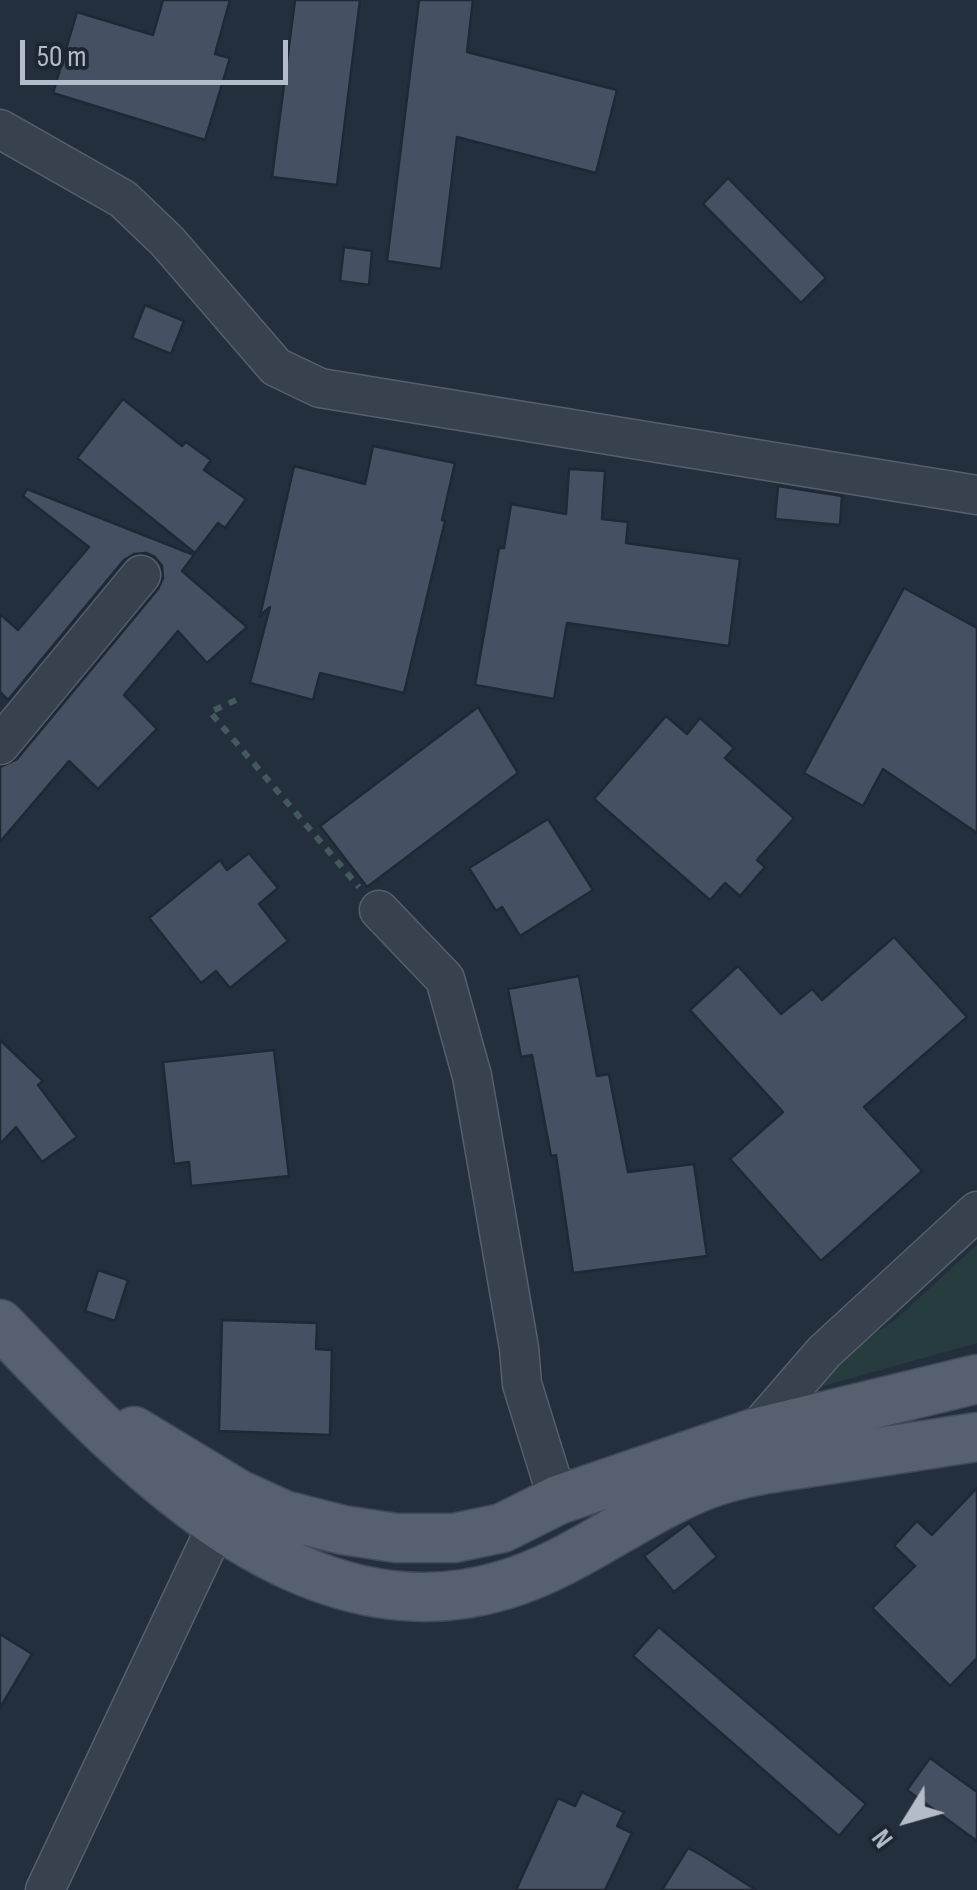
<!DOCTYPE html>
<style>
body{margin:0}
#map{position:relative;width:977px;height:1890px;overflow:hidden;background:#242f3e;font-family:"Sofia Sans Condensed",sans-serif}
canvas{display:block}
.north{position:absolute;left:857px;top:1770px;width:100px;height:100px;-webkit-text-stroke:8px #1d2633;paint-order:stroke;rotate:233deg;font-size:28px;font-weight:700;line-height:40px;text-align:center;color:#b4bcc9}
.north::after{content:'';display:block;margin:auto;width:35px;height:45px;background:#b4bcc9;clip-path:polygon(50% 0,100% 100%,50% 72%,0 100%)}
.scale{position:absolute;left:20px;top:40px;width:268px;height:45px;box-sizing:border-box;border:5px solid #b4bcc9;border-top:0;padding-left:12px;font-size:30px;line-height:35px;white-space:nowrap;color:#b4bcc9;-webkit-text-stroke:8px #1d2633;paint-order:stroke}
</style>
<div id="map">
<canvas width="977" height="1890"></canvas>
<div class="north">N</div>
<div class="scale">50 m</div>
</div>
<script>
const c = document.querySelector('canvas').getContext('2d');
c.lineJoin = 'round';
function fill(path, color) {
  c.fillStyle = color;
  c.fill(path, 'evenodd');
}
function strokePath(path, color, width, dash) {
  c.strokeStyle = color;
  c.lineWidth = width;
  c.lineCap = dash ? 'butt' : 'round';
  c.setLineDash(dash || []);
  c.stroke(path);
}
const green = new Path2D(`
 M977,1245V1343L780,1398L895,1320Z`);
const building = new Path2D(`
 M163,0H230L215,54L230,58L205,140L53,93L77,12L153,35Z
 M295,0H360L337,185L272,177Z
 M419,0H473L467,52L617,90L596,173L457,137L441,269L387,261Z
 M728,178L826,278L801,303L703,204Z
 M344,247L372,251L369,285L340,281Z
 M145,305L184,321L171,354L132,338Z
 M123,399L182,446L186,442L211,460L204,470L246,499L225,528L218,523L195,553L77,458Z
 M373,446L455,463L442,520L445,521L404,693L320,673L313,700L250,683L270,607L260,616L294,466L365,484Z
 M569,469L605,471L602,519L628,522L626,543L740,559L729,646L567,623L554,699L475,685L499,548H504L511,504L566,514Z
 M778,486L842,496L840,525L775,519Z
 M27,489L194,555L182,571L247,627L207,663L178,631L124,695L157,729L98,789L69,761L0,842V767L17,759L158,589L163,578L162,566L155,557L146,553L134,554L124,560L8,700L0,692V614L18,630L89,547L23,496Z
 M904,588L977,628V833L883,769L863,806L804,773Z
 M478,707L518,773L367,887L320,826Z
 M666,716L687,734L700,718L734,748L725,758L794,818L757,860L765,867L740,896L725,883L710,900L594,799Z
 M548,819L593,890L520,936L502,907L496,911L469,868Z
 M249,853L278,888L259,904L288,941L230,988L216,971L201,983L149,918L220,860L227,870Z
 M894,937L967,1017L864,1107L922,1171L821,1261L730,1159L783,1112L690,1010L738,966L781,1014L812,989L822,1000Z
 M579,976L597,1076L609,1074L628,1172L694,1164L707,1256L573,1273L556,1155L551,1156L532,1055L521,1057L508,989Z
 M0,1040L43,1081L38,1085L77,1137L42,1162L16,1127L0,1144Z
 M274,1050L289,1176L191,1186L189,1162L174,1164L163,1062Z
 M98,1270L128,1280L115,1321L85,1311Z
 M222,1320L317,1323L316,1349L332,1350L330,1435L219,1431Z
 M977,1488V1658L950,1686L872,1608L915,1566L894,1546L917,1521L932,1535Z
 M689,1523L717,1557L674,1592L644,1556Z
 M659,1627L866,1804L839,1836L633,1656Z
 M0,1634L32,1654L0,1708Z
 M930,1758L977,1792V1841L907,1790Z
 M582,1792L624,1812L617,1826L632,1833L605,1890H516L558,1798L575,1806Z
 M688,1848L703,1856L756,1890H662Z`);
const path = new Path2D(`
 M236,700L210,712L359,887`);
const minor = new Path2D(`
 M0,129L123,199L167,241L276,367L320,388L977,495
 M0,745L141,575
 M379,910L445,979L472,1076L519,1348L522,1384L558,1500
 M754,1433L824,1352L977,1211
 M45,1890L217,1525`);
const major = new Path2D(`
 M0,1324C126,1456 300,1647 504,1585C576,1564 637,1511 708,1484C746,1470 787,1466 827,1460C877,1452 927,1445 977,1437
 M134,1431L238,1494L284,1515L343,1530L396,1538H454L502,1528L558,1500L754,1433L977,1379`);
fill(green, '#263c3f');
fill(building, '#455162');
strokePath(building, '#1f2835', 2.5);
strokePath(minor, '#565f6c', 41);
strokePath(major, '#414a57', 51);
strokePath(path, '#44595c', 6, [8, 8]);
strokePath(minor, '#38414e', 38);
strokePath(major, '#56606e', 48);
</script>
